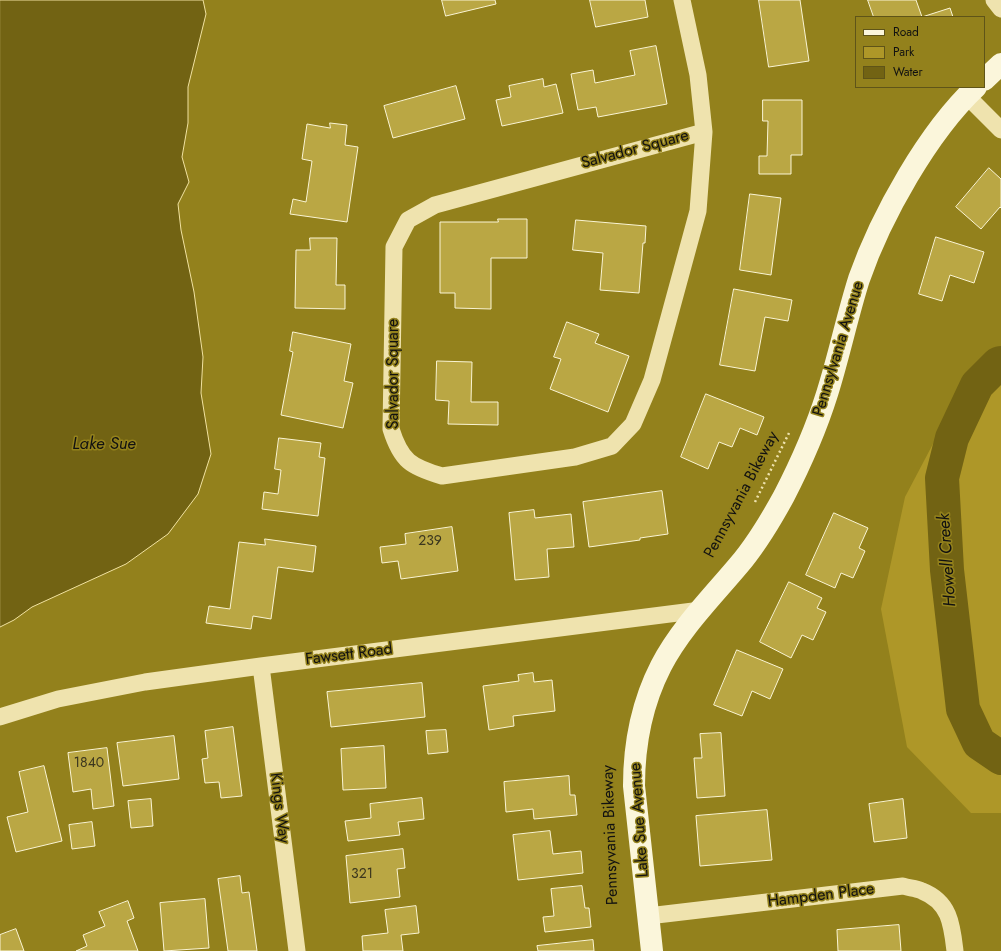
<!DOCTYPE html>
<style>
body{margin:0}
#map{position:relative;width:1001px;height:951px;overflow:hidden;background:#93811c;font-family:Jost,sans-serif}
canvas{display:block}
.legend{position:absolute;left:855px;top:16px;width:130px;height:72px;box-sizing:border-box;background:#93811c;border:1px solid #5f5418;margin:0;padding:5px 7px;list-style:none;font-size:12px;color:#111}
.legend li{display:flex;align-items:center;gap:8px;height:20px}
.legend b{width:20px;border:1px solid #5f5418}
</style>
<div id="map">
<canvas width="1001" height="951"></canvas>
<ul class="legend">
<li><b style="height:5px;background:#fbf6db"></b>Road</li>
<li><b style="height:11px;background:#ae9728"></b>Park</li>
<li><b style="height:11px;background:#726313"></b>Water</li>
</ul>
</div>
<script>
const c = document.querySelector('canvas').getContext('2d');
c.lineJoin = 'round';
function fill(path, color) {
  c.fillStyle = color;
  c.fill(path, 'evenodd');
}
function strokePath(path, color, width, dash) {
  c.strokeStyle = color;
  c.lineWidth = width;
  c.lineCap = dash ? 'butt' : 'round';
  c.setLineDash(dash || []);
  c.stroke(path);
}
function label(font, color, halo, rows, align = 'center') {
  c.font = font + ' Jost,sans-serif';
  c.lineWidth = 3;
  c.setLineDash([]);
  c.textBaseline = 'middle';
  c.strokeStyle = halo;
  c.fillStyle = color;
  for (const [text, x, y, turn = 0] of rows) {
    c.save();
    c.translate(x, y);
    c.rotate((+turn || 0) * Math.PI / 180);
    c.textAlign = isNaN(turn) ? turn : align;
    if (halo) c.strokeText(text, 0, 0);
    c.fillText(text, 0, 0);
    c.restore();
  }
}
const green = new Path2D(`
 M1001,349V813H971L907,747L881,609L905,497L964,385L989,355Z`);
const water = new Path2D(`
 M0,0H203L206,14L188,87V123L182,157L189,182L178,204L181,230L194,292L203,357L201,393L211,454L198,494L168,534L126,564L32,607L14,620L0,627Z`);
const river = new Path2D(`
 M1001,363L998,364L977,385L952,438L942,478L947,570L963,709L979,743L1001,758`);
const building = new Path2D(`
 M442,0H495L496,4L446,16Z
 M590,0H645L648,17L596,27Z
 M759,0H800L809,61L769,67Z
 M868,0H916L922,17L950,8L953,17H874Z
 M656,46L667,104L598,117L596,107L578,110L571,74L593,70L595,83L635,75L630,51Z
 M543,79L544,87L556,84L563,113L502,126L496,100L511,97L509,86Z
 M456,86L465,119L393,138L384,106Z
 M763,100H802V155H791V174H759V156H767L768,121H763Z
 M330,123L347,125L345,145L358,147L347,222L290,214L293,199L306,202L312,161L302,159L307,124L330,128Z
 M989,168L1001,179V208L1000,207L981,229L956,207Z
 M750,194L781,198L771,275L740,270Z
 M498,219H527V258H491V309L455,308V293H440V222H498Z
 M576,220L646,226L645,243H643L639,293L600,290L603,253L573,250Z
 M936,237L984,252L974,283L950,275L942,301L919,294Z
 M310,238H337L336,285H345V309L295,308L296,250H310Z
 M734,289L792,300L788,321L765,317L755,371L720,365Z
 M567,322L599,334L595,343L629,356L608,412L550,389L561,359L554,357Z
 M293,332L351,344L344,381L353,383L343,428L281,415L293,352L290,351Z
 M437,361L472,362L471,402H498V425L448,424L449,401L436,400Z
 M706,394L764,417L757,435L740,428L732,447L719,442L708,469L681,457Z
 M279,438L321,443L319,457L325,458L318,516L262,509L264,492L278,494L281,470L275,469Z
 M662,491L668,534L640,538V540L589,547L583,502Z
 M534,510L535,518L571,514L574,547L547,549L549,577L515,580L509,513Z
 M834,513L868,528L859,548L865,551L853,578L841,573L835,588L806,575Z
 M452,527L458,571L401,579L398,561L382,563L380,547L406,544L405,534Z
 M265,539L316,546L313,572L278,567L271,619L253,616L251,629L206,623L209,606L230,609L239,542L265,545Z
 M789,582L822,598L817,608L826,612L813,640L802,635L791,658L760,642Z
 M737,650L783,669L770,699L752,691L742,716L714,705Z
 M533,673L534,682L552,680L555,711L513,716L514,726L489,730L483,686L519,681L518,675Z
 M422,683L425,717L331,727L327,692Z
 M233,727L242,796L221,798L219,782L205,783L202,759L208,758L205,731Z
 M446,730L448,752L428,754L426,731Z
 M721,733L725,796L697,798L694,758H702L700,734Z
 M174,736L179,779L123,786L117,743Z
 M384,746L386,788L343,790L341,749Z
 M107,748L114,806L93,809L91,789L73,792L68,753Z
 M44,766L62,841L16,852L7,817L28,812L19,772Z
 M569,776L570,795H575L577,815L534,819L533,809L506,812L504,782Z
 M422,798L424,819L398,822L400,835L348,841L345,821L371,818L370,804Z
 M151,799L153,826L131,828L128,801Z
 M903,799L907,838L874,842L869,804Z
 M767,810L772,860L700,866L696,816Z
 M92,822L95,846L72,849L69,825Z
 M550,831L553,854L581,851L583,873L518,880L513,835Z
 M403,849L405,868L397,869L400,897L350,903L346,856Z
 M240,876L242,893L249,892L257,951H228L218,879Z
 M582,886L585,908H589L591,927L545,932L543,917L554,916L551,889Z
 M205,899L209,948L164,951L160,903Z
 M128,901L134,918L127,921L138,951H76L87,946L83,935L105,926L99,912Z
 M416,906L419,933L401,935L403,951H363L362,936L388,933L385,910Z
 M899,925L901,951H838L837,930Z
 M16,929L24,951H0V935Z
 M593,940L594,951H538L537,946Z`);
const path = new Path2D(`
 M755,502L789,433`);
const street = new Path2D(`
 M682,0L698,75L704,132L698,211L652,380L633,424L612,446L575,457L442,476C411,467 401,461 391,429L394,247L408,220L435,205L704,132
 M994,0L1001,9
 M967,96L1001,130
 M261,666L297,951
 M0,717L58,699L145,682L261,666L701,610
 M648,916L903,886C909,888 916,888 922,891C950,902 952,925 955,951`);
const secondary = new Path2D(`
 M984,80L1001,64
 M652,951L634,786C634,745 642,703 661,666C681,627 715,594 743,560C759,540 772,518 784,496C801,463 816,429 827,394C839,356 847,317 859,279C881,216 928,132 976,87`);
const numberNames = [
 ["239",430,542],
 ["1840",89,764],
 ["321",362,875]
];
const streetNames = [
 ["Salvador Square",635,150,-15],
 ["Pennsylvania Avenue",839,349,-73],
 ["Salvador Square",394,374,-90],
 ["Pennsyvania Bikeway",742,495,-62],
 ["Fawsett Road",349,655,-7],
 ["Kings Way",279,808,83],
 ["Lake Sue Avenue",640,820,-94],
 ["Pennsyvania Bikeway",611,835,-92],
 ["Hampden Place",821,896,-7]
];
const waterNames = [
 ["Lake Sue",104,445],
 ["Howell Creek",948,560,-94]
];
fill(green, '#ae9728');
fill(water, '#726313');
strokePath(water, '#f1e2a1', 1);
strokePath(river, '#726313', 34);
fill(building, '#baa744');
strokePath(building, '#faf4d4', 1);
strokePath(path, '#efe3ae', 2.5, [2, 3]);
strokePath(street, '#efe3ae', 17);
strokePath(secondary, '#fbf6db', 22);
label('14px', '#3b361e', null, numberNames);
label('16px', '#111', '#93811c', streetNames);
label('italic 17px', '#111', '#93811c', waterNames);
</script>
